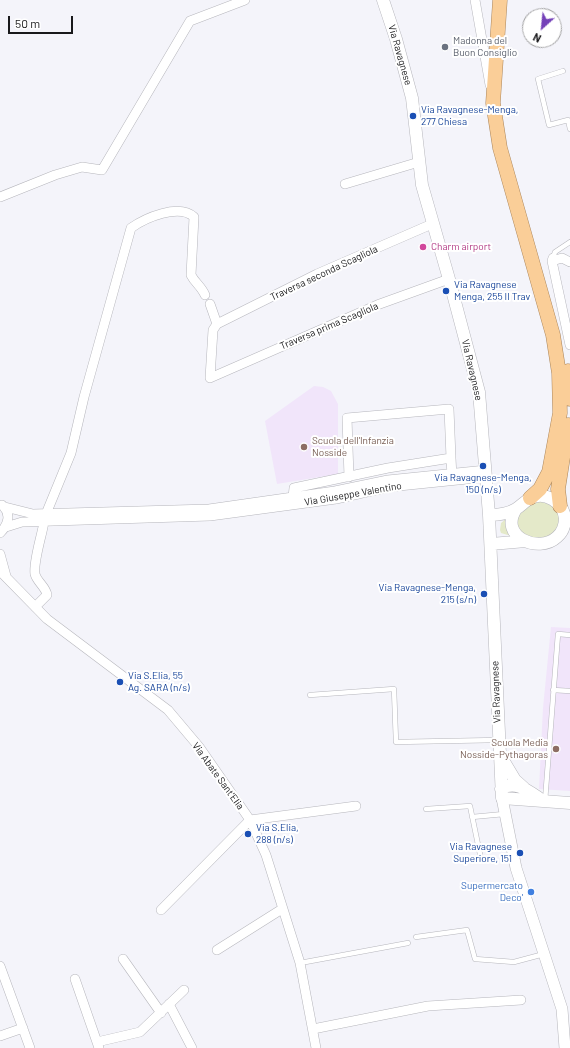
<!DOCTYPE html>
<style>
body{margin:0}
#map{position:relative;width:570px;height:1048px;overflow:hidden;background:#f4f4fa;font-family:Barlow,sans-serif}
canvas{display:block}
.north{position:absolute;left:522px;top:8px;width:40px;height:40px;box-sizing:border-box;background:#fff;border:1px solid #a3a3a4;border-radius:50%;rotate:207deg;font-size:11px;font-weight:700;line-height:16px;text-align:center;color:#19191b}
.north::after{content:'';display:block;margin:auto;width:14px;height:18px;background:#7441b8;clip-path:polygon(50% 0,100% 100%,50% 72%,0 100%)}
.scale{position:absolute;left:8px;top:16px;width:65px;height:18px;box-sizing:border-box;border:2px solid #19191b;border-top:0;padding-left:5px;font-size:12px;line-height:14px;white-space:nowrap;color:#19191b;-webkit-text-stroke:3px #fff;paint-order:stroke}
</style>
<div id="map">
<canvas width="570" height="1048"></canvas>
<div class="north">N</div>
<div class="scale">50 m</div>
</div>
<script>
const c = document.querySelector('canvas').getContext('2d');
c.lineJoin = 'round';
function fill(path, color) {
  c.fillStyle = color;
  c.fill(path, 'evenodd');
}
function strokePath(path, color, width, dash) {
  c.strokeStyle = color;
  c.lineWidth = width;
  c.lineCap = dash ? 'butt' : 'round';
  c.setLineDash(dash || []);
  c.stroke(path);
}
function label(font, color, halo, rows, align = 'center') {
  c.font = font + ' Barlow,sans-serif';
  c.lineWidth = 4;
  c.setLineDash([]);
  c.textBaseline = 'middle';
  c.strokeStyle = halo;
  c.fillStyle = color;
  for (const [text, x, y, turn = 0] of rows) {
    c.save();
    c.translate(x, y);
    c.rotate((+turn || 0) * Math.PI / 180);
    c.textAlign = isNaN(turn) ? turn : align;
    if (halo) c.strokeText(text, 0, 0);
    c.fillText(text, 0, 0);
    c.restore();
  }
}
const education = new Path2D(`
 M314,386L323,387L331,391L338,404V474L277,484L265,421Z
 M551,627L570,628V791L539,789L543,708Z`);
const green = new Path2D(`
 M534,501L552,502L561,516L558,530L544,539L521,535L515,521L520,512Z
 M507,518L511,536L501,533L500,530L501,523Z`);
const service = new Path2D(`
 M563,71L538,79L549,125L568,120L570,129
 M553,258L555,252L570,242
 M553,690L570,691
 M310,695L394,689L396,742L498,740
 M545,801L558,634L570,635
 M426,809L470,806L481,859
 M472,817L504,814
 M416,937L467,930L475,959L514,962L544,954
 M300,963L408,943`);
const minor = new Path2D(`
 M475,0L490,85
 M345,184L419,162
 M0,197L55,175L82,167L102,170L190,21L245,0
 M553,258L552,261L570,345
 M552,261L562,258L570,262
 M210,304L217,324
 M217,324L213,330L210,378L377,305L449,279
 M217,324L317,274L432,224
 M349,477L347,418L449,409L451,458
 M293,497L294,488L388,468L451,458L452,477
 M5,507L33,514L209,509L335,491L388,480L486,470
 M46,514L71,453L84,397L131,228C145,218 179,203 194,217L191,275C195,283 201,286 205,295
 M6,527L22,522L210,516L336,499L389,487L487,477
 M0,533C8,525 12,514 2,505
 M0,554L6,576
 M0,571L47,619L168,710L200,748L250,820L266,855L300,963L316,1048
 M35,607L47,595C46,587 37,582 35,574C33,562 42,535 44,522
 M161,910L250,820L356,806
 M217,950L282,909
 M123,959L161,1013
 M0,966L30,1048
 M75,979L99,1048
 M169,1004L192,1048
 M313,1029L428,1006L521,1000
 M0,1036L23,1028
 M97,1042L140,1032L184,990`);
const tertiary = new Path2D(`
 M502,798L516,868L562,1009L565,1048`);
const secondary = new Path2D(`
 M383,0L396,39L412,98L422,185L449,279L479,392L489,515L502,798L570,803
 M489,515C499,515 508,514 516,509C521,506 525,501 531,498C545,491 563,502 565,518C565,525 563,532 557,537C539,554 498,537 516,509
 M491,544L526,541
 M500,755L515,780L524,788
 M501,789C515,779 530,792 542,800`);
const trunk = new Path2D(`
 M500,0L493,103L500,148L553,335L559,373L560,413L549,472L540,489L530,498
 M568,371L570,399
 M560,506L558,489L568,425`);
const markers = [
 [445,47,4,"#6b7280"],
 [413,116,4,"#1a4fb4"],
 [423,247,4,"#d1479c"],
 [446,291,4,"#1a4fb4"],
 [304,447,4,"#8d6e63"],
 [483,466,4,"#1a4fb4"],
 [484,594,4,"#1a4fb4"],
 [120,682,4,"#1a4fb4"],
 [556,749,4,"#8d6e63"],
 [248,834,4,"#1a4fb4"],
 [520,853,4,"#1a4fb4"],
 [531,892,4,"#3f7fe0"]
];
const worshipNames = [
 ["Madonna del",453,41],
 ["Buon Consiglio",453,53]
];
const streetNames = [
 ["Via Ravagnese",400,55,74],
 ["Traversa seconda Scagliola",324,273,-25],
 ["Traversa prima Scagliola",329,326,-23],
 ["Via Ravagnese",472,370,77],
 ["Via Giuseppe Valentino",353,494,-10],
 ["Via Ravagnese",496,692,-92],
 ["Via Abate Sant'Elia",218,776,54]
];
const transitNames = [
 ["Via Ravagnese-Menga,",421,110],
 ["277 Chiesa",421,122],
 ["Via Ravagnese",454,285],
 ["Menga, 255 II Trav",454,297],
 ["Via Ravagnese-Menga,",483,478,"center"],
 ["150 (n/s)",483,490,"center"],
 ["Via Ravagnese-Menga,",476,588,"right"],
 ["215 (s/n)",476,600,"right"],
 ["Via S.Elia, 55",128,676],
 ["Ag. SARA (n/s)",128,688],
 ["Via S.Elia,",256,828],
 ["288 (n/s)",256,840],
 ["Via Ravagnese",512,847,"right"],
 ["Superiore, 151",512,859,"right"]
];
const hotelNames = [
 ["Charm airport",431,247]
];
const educationNames = [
 ["Scuola dell'Infanzia",312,441],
 ["Nosside",312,453],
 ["Scuola Media",548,743,"right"],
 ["Nosside-Pythagoras",548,755,"right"]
];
const shopNames = [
 ["Supermercato",523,886],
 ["Deco'",523,898]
];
fill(education, '#f1e5fa');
fill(green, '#e4e9c9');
strokePath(service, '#b6b6bc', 5.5);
strokePath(minor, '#b6b6bc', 10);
strokePath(tertiary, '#b6b6bc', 12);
strokePath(secondary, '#b6b6bc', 13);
strokePath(trunk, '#ab865c', 15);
strokePath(service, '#fff', 4.5);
strokePath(minor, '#fff', 9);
strokePath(tertiary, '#fff', 11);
strokePath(secondary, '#fff', 12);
strokePath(trunk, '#face98', 14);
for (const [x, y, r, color] of markers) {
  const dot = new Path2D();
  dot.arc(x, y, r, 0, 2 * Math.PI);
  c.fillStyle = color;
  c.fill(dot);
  strokePath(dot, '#fff', 1.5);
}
label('10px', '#5b616d', '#fff', worshipNames, 'left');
label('10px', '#19191b', '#fff', streetNames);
label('10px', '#164399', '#fff', transitNames, 'left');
label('10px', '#b23c85', '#fff', hotelNames, 'left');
label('10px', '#785e54', '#fff', educationNames, 'left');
label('10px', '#366cbe', '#fff', shopNames, 'right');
</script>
